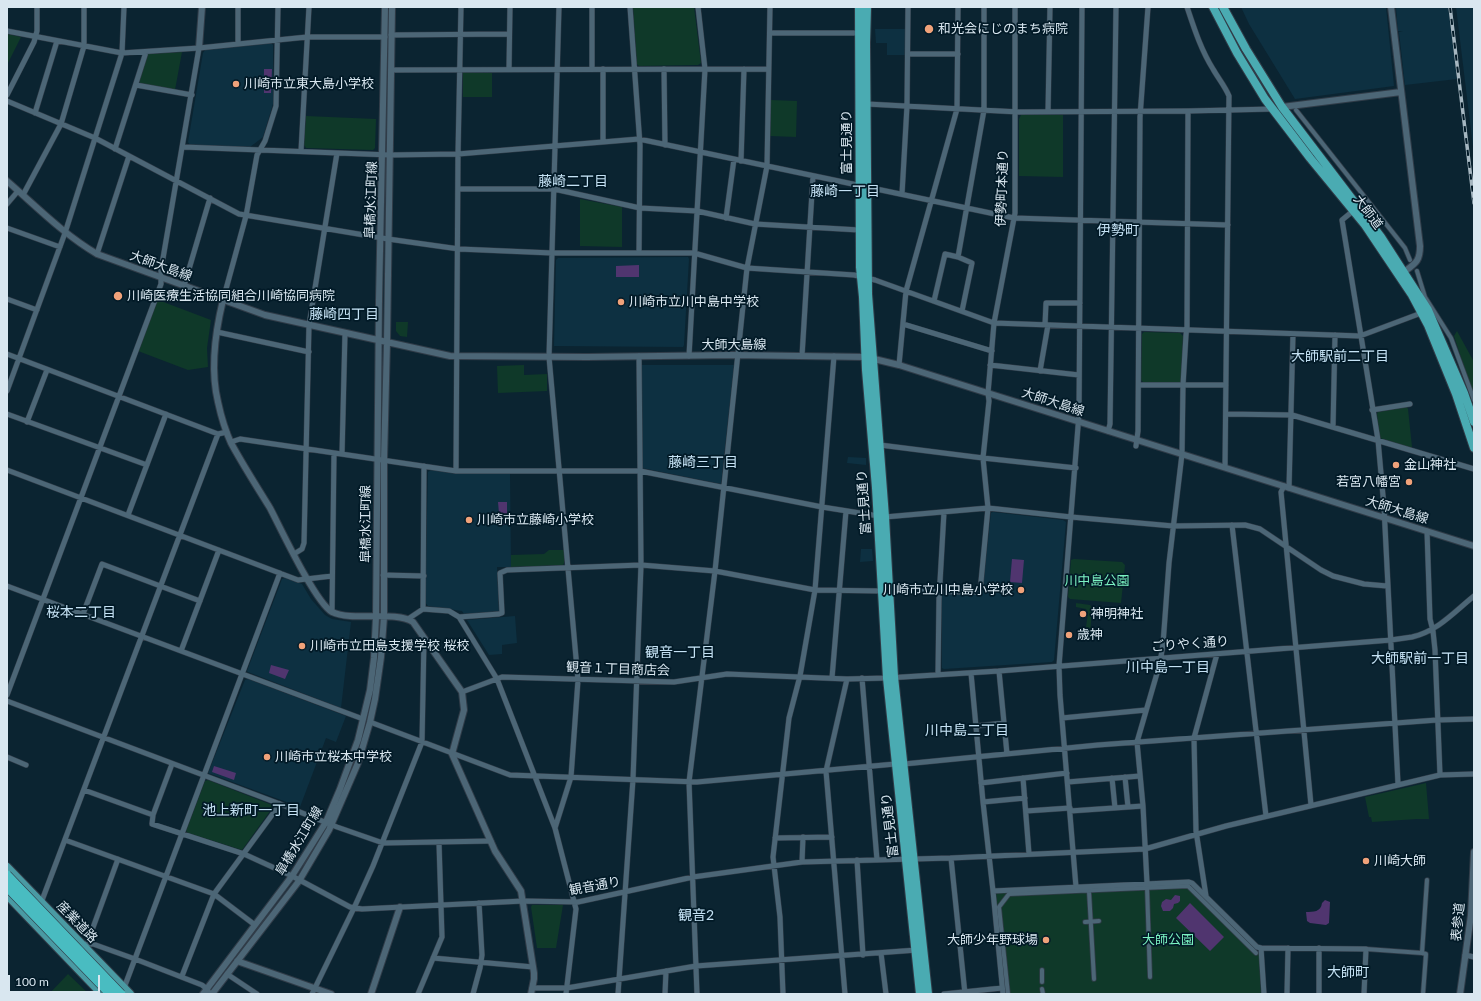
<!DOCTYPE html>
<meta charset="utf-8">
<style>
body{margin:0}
#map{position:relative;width:1481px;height:1001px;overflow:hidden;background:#0b2431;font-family:Lato,sans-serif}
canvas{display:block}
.frame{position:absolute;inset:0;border:8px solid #d9e7f0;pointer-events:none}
.scale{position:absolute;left:8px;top:975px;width:92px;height:18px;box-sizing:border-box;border:2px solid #d9e7f0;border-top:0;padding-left:5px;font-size:12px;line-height:14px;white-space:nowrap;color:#d9e7f0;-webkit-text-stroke:3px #021a27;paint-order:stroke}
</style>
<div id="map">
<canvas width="1481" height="1001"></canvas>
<div class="frame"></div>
<div class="scale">100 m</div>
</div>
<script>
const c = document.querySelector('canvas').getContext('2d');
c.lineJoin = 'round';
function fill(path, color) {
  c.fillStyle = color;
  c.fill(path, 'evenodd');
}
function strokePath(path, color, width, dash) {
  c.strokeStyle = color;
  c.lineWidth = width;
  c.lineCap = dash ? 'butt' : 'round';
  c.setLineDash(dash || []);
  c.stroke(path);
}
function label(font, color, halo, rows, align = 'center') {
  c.font = font + ' Lato,"Noto Sans JP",sans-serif';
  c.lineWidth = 3.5;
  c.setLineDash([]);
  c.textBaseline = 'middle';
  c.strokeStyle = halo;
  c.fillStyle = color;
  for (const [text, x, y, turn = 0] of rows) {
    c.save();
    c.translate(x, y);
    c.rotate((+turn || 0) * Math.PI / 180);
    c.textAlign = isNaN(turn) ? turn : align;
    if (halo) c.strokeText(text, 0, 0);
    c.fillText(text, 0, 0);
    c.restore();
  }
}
const built = new Path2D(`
 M1241,7H1386L1394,86L1295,99L1249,24Z
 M1396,7H1448L1457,79L1405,85L1399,32L1403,31H1398Z
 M1456,7H1474V155Z
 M875,29H905V55H887V43H876Z
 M271,43L273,45V104L263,137L250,147L190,145L188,142L203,53L205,50Z
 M688,257L689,259L684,345L683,347L554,346L556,260L558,258Z
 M642,365H734L721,484L642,468Z
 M848,457L866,458V465L847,463Z
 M431,470L459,474H510L511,567H497L499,612L464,614L462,611L428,606L425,602L428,472Z
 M993,512L1063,520L1066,522L1054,660L1052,662L944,669L942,668V597L944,594H982L991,513Z
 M861,549H872L873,561L860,562Z
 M285,578L302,584L311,599L325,615L332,619L351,622L341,708L248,672L247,671L282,579Z
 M515,616L517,643L502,645V654L489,655L467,620Z
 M248,679L346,716L336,742L326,738L300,807L208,773L245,680Z`);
const green = new Path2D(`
 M633,7H694L701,63L698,65L639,66L637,64Z
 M7,34L21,37L7,65Z
 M182,52L175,90L140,83L139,80L148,54Z
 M463,72L492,73V97H463Z
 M771,100L797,101L796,137L770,136Z
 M1021,115H1063V177L1019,176V119Z
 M306,116L376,119L375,148L373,150L306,148L304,145Z
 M580,199L622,207V247L580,246Z
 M158,300L211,320L207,348L208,367L188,370L138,351Z
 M396,322H408L407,337L400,336L396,331Z
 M1457,331L1474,362V397L1454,336Z
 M1144,332L1180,333L1183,336L1181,381L1179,383L1143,382L1141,380L1142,334Z
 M524,365V375L547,374V391L498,393L497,366Z
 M1407,407L1408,409L1412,447L1410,448L1380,438L1377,414L1378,412Z
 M549,550H564V563L563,565L511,567V555L544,554Z
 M1074,559L1122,562L1125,565L1121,603L1070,599L1068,597L1071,560Z
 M1076,603L1090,605L1092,608L1090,636L1085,635L1088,612L1086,609L1076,607Z
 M208,780L272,805L273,807L242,850L188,833L186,831L205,781Z
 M1426,783L1429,819H1417L1372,822L1371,817H1369L1365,797Z
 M1190,884L1259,953L1261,994H1006L996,895L998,893Z
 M532,905H563L556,948H537L531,907Z
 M68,974L89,994H49Z`);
const water = new Path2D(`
 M264,69H272L271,93H264Z
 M639,265V277H616V266Z
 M498,502H507V525H500Z
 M1012,559L1024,560L1022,583L1010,582Z
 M271,665L289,670L285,679L269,673Z
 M214,766L236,773L234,780L212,772Z
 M1175,895L1180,896V901L1178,903L1174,904L1173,908L1170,911H1163L1161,906L1162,902L1166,899L1171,900Z
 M1325,900L1330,902L1329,923L1326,925L1310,923L1307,921L1306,912C1313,912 1321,912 1322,903Z
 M1190,903L1224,937L1210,951L1176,918Z`);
const pedestrian = new Path2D(`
 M1296,110L1405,248L1410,260
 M1417,271L1425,297L1451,338L1474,400
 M1147,886L1150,977
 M1089,891L1094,979
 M1085,922L1099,921
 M1366,949L1422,953
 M1422,953L1427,880
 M1422,953L1426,954L1423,994
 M1042,970V982
 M1042,989L1043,994
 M1008,994L999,907L1009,894L1188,886L1256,953`);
const minor = new Path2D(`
 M592,7V69
 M630,7L640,145L639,252
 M1187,7C1194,28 1201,50 1213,69C1218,78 1225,86 1229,96L1225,467
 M7,31L122,53L199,48L307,37H385
 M770,33H859
 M391,35L509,34
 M238,44V7
 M908,54H958
 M509,69L510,7
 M664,69L665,145
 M391,70L768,69
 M136,85L192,95
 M7,95L34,42L37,31V7
 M7,101L95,138L239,214L388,239L459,249L552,253H694L747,268L854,275L875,280L994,323L1360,336L1424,312
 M867,104L1019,112L1188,111L1273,109
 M1048,112L1050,7
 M35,113L57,41
 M603,142V69
 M183,147L390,155L458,154L639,139L1014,218L1228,225
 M115,149L146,52
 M301,151L309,7
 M741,161L744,69
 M459,189H554L640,208L697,211L755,224L859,230
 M902,194L907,106L908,7
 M23,195L61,124L84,46V7
 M7,204L18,191
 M1353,211L1342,220L1378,440L1384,507L1398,784
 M726,218L734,159
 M7,228L60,247
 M97,254L129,156
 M958,257L984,110V7
 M184,286L210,198
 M7,299L37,310
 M223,300L246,216L257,155L265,141L276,106L278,7
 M934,301L945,254L958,257L972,263L962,311
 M903,324L992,351
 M1045,325L1046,303H1080
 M217,332L309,352
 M7,354L218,434
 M689,356L705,69L698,7
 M802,356L813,176
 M899,365L906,291L957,109L958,7
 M990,365L1079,375
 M1040,371L1048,325
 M1139,385H1226
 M7,391L65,233L122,53L124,7
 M1372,410L1410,404
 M7,414L147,465
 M1226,414L1292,415L1474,469
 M27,422L47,370
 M1333,427L1335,335
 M1108,431L1110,424L1116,7
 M231,442L240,439L456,471H640L822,507L885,517L988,508L1071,517L1173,526L1245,525L1260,529L1321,570L1333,576L1364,584L1387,586
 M880,445L983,458L1076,468
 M1136,446L1138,431L1140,117L1148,7
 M342,454L345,333
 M7,470L298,580L332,576
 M456,471L458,154L461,7
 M1284,486L1281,492L1311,805
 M1289,488L1293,334
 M128,515L166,414
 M1232,525L1266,816
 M1427,531L1430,619L1433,631L1435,650L1440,775
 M294,554L302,549L304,543L309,325L337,153
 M383,575L424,576
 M7,586L363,719
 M890,591L980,592L988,508L983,458L989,401L988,393L994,323L1015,213V7
 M423,609L424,466
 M332,612L334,453
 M83,614L102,564L200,601
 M459,617L499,614L502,613L500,573L507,570L641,565L715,571L815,590L881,591
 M408,619L423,609L449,611L459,617L497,679L555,828L576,909L566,994
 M181,651L219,550
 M999,671L1007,754
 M971,673L983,802L993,891
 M938,674L939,599L944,512
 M832,678L846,511
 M862,678L877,860
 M462,692L502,677L674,682L727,674L847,679L887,678L999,671L1391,640C1398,639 1405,638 1412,637C1438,631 1454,612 1474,596
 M7,695L161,284V270L199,48
 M7,701L280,804L337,827L383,843L491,841
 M1062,718L1146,710
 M370,722L510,775L697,782L895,764
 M976,726L1004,723
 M7,757L26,765
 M172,764L153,815L152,824L244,854L292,876L350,907L362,909L523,901L578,902L693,877L802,862L951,858L1145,849L1226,826L1440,775L1474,774
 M904,764L1098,745L1437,720L1474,719
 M1125,777L1128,807
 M1023,778L1029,854
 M1112,778L1115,808
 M1068,782L1140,776
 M981,783L1067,773
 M84,790L153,815
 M983,802L1025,798
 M1026,811L1070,808
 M1070,811L1143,806
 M555,828L571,777L578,680L549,357L559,7
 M775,838L832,837
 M65,840L214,894L255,925
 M951,858L965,994
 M857,860L863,955
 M802,862L803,837
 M1147,883L1143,806L1137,742L1160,663L1163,644L1169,563L1182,454L1183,385L1186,335L1187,327L1188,111
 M1076,887L1060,695L1059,666L1079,414L1082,7
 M1206,896L1196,831L1194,738L1217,654
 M41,903L218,434L227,432
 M87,944L118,859
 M83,946L89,944H93L135,959L202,985L207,989L210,994
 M1261,948L1366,949L1364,994
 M881,953L886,994
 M1465,955L1474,957
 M433,958L533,967
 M227,974L257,994
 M182,976L214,894L280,804
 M124,988L280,573
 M532,988H567L696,966L917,950
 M312,994L354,908L373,866L422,742L424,639
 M418,994L442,937L439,843
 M473,994L480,968L482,955L479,903
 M618,994L633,779L641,565L639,356
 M665,994L666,971
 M697,994L689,782L715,571L747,268L767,166L770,7
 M783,994L780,917L773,857L789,718L800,676L815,590L834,356
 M845,994L826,771L847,679
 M944,994L1002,988
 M1003,994L993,891L1189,882L1192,883L1257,947L1261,948L1264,994
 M1287,994L1288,948
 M1319,994V948`);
const tertiary = new Path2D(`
 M1391,7L1420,246C1420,261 1416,263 1404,272
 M199,48L202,7
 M1282,107L1401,92
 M7,181C36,206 63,234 97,254L265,315L450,356L587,357L732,355L866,357L899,365L994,395L1474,546
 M223,300C215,333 210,369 218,402C221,416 225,430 231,443C243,465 257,487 270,508C281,529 315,602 332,612C353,622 395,610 413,622L462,692L464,710L452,754L495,851L521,891L534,973V979L531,994
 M237,961L331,994
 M203,994L292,876L326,822L340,789L358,740L370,690L374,658L376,617L379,300L385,7
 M212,994L299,881L329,830L358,763L370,722L375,699L381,657L384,617V460L387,342L392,7
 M371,994L400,907
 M1460,994L1471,915L1474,852`);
const primary = new Path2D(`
 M7,867L130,994
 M7,895L102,994`);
const trunk = new Path2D(`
 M859,7L860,267L863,297L866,370L876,488L887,678L920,994
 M867,7L866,43L868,294L885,517L894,677L928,994
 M1213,7L1237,53L1265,99L1310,158L1365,225L1412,295L1428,325L1456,394L1474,448
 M1223,7L1246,49L1282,107L1381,237L1428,310L1464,393L1474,422`);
const rail = new Path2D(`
 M1450,7L1474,203`);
const motorwayBridge = new Path2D(`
 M7,875L121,994
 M7,887L110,994`);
const markers = [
 [929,29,5,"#f0a27a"],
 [236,84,4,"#f0a27a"],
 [118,296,5,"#f0a27a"],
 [621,302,4,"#f0a27a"],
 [1396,465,4,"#f0a27a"],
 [1409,482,4,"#f0a27a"],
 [469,520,4,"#f0a27a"],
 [1021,590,4,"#f0a27a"],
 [1083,614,4,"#f0a27a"],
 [1069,635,4,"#f0a27a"],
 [302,646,4,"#f0a27a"],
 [267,757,4,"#f0a27a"],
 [1366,861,4,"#f0a27a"],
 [1046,940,4,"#f0a27a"]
];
const poiNames = [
 ["和光会にじのまち病院",938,29],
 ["川崎市立東大島小学校",244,84],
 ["川崎医療生活協同組合川崎協同病院",127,296],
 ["川崎市立川中島中学校",629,302],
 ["金山神社",1404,465],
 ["若宮八幡宮",1401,482,"right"],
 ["川崎市立藤崎小学校",477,520],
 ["川崎市立川中島小学校",1013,590,"right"],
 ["神明神社",1091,614],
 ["歳神",1077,635],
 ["川崎市立田島支援学校 桜校",310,646],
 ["川崎市立桜本中学校",275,757],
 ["川崎大師",1374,861],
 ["大師少年野球場",1038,940,"right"]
];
const streetNames = [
 ["富士見通り",847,142,-90],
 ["伊勢町本通り",1002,188,-88],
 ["皐橋水江町線",371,200,-88],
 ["大師道",1368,212,53],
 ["大師大島線",161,266,20],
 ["大師大島線",734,345],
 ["大師大島線",1053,402,18],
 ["富士見通り",864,502,-94],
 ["大師大島線",1397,510,17],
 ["皐橋水江町線",366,524,-90],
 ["ごりやく通り",1190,644,-4],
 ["観音１丁目商店会",618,669,2],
 ["富士見通り",890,825,-97],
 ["皐橋水江町線",299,841,-59],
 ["観音通り",595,886,-10],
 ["産業道路",77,922,46],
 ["表参道",1458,922,-84]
];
const parkNames = [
 ["川中島公園",1097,581],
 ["大師公園",1168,940]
];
const neighbourhoodNames = [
 ["藤崎二丁目",573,181],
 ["藤崎一丁目",845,191],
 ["伊勢町",1118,230],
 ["藤崎四丁目",344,314],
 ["大師駅前二丁目",1340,356],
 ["藤崎三丁目",703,462],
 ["桜本二丁目",81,612],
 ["観音一丁目",680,652],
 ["大師駅前一丁目",1420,658],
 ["川中島一丁目",1168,667],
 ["川中島二丁目",967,730],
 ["池上新町一丁目",251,810],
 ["観音2",696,915],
 ["大師町",1348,972]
];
fill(built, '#0d3041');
fill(green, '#0f3929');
fill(water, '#50356f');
strokePath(pedestrian, '#303c48', 5.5);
strokePath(minor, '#303c48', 6);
strokePath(tertiary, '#303c48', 8);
strokePath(primary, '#303c48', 10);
strokePath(trunk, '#303c48', 10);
strokePath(pedestrian, '#4c6676', 4);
strokePath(minor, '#4c6676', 5);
strokePath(tertiary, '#4c6676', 6);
strokePath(primary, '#4a9aa3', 8);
strokePath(trunk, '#4aabb2', 8);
strokePath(rail, '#a6b7c1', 3.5);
strokePath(rail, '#021a27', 2, [6]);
strokePath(motorwayBridge, '#303c48', 10, []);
strokePath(motorwayBridge, '#49bcc1', 9);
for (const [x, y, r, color] of markers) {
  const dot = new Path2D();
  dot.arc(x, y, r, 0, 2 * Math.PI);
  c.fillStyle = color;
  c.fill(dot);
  strokePath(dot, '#021a27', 1.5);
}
label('13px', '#d9e7f0', '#021a27', poiNames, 'left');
label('13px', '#d9e7f0', '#021a27', streetNames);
label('13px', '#7bf3c2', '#021a27', parkNames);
label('14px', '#c5e2f4', '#021a27', neighbourhoodNames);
</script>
